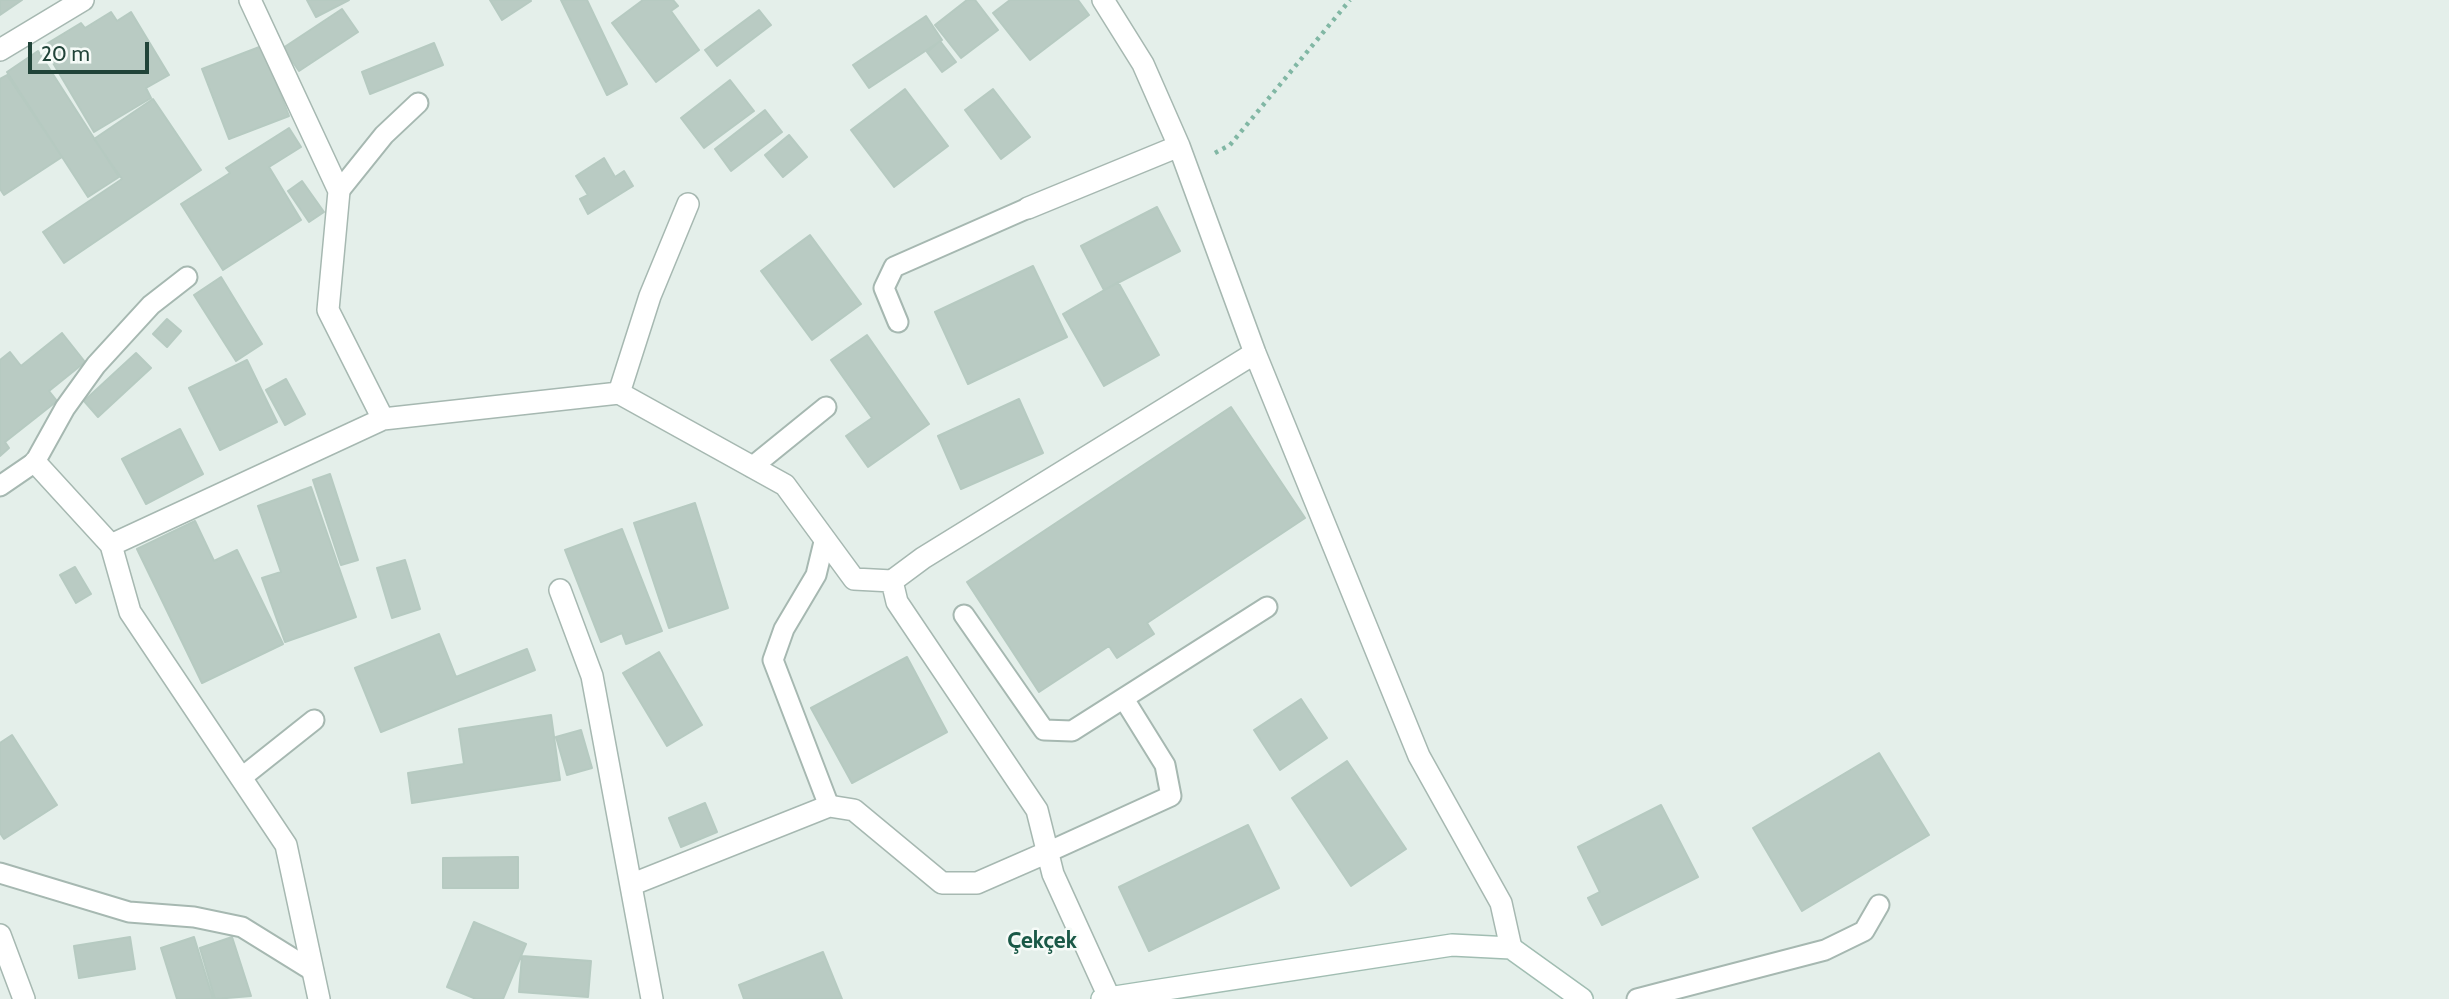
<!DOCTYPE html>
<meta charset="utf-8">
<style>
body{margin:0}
#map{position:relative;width:2449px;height:999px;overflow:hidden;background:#e4efea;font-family:Cabin,sans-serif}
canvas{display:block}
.scale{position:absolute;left:28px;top:42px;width:121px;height:32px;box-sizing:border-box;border:4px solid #214439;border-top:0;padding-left:9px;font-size:21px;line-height:24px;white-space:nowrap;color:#214439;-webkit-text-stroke:5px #f6fbf8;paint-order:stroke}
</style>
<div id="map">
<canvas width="2449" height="999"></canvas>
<div class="scale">20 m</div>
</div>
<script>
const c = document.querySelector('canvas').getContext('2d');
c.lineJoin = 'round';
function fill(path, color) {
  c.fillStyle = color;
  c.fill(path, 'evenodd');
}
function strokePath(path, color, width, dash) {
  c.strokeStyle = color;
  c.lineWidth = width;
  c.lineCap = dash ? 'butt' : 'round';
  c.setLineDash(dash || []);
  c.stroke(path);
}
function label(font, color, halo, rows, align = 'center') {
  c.font = font + ' Cabin,sans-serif';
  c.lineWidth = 5;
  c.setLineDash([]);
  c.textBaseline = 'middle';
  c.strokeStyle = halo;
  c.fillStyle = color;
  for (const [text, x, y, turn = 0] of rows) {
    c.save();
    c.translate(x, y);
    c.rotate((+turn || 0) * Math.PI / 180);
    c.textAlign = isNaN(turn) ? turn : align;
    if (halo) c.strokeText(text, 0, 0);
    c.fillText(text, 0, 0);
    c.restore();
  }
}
const building = new Path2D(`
 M0,0H22L0,15Z
 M307,0H349L316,17Z
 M490,0H530L531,1L502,20Z
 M561,0H587L627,84L607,95Z
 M643,0H673L678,6L671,11L699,50L656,82L612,23Z
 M967,0H975L998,30L961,58L935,25Z
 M1010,0H1078L1089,15L1030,60L993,13Z
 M342,9L358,32L299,71L283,48Z
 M759,10L771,25L717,66L705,50Z
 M111,12L117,21L131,12L169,75L146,88L151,98L94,132L43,46L81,23L85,28Z
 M926,16L942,40L869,88L853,65Z
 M940,41L956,62L942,72L927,52Z
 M434,43L443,65L370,94L362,72Z
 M262,46L289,116L229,139L202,69Z
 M38,51L119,177L88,197L7,72Z
 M7,75L62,157L4,195L0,189V79Z
 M730,80L754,111L704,148L681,118Z
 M905,89L948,146L894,187L851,130Z
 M993,89L1030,137L1001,159L965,110Z
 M153,99L201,170L64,263L43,232L122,179L94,139Z
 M765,110L782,132L731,171L715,149Z
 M289,128L301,147L269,167L301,220L223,270L181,204L230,173L226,168Z
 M789,135L807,157L783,177L765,155Z
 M604,158L615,177L624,171L633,186L588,214L580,199L588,195L576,176Z
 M302,181L324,212L309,222L288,191Z
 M1157,207L1180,251L1104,290L1081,246Z
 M810,235L861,304L812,340L761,271Z
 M1033,266L1067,337L968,384L935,312Z
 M221,277L262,344L236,361L194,295Z
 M1118,282L1159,355L1104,386L1063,314Z
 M167,319L181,331L167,347L153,334Z
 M62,333L85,362L49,391L57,401L5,442L9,448L0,456V360L10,352L21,366Z
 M867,335L929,424L868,467L846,436L872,418L831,360Z
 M136,353L151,368L98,417L84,401Z
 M247,360L277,422L220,450L189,388Z
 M286,379L305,414L285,425L266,390Z
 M1019,399L1043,453L961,489L938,436Z
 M1231,407L1305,518L1147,623L1154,634L1117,658L1109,646L1039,692L967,582Z
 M180,429L203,474L146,504L122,459Z
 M330,474L358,560L341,565L313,480Z
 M311,487L356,617L285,642L262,578L281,572L258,506Z
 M695,503L728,608L669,628L634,523Z
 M195,521L214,561L237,550L283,644L202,683L137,549Z
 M622,529L662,631L626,644L622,633L601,642L565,550Z
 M405,560L420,609L392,618L377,568Z
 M75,567L91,594L76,603L60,575Z
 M439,634L456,677L527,649L535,670L381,732L355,668Z
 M659,652L702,725L667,746L623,673Z
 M907,657L947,732L852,783L811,708Z
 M1301,699L1327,738L1280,770L1254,730Z
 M551,715L560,780L412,803L408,773L464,764L459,729Z
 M581,730L592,768L567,775L556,737Z
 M12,735L57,805L4,839L0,833V743Z
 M1879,753L1929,835L1802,911L1753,828Z
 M1347,761L1406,849L1351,886L1292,798Z
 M705,803L717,832L681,847L669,818Z
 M1661,805L1698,877L1602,925L1588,898L1600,892L1578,847Z
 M1248,825L1279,888L1149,951L1119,887Z
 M518,857V888H443V858Z
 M474,922L526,944L503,999H476L447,987Z
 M130,937L135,969L79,978L74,946Z
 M194,937L213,999H177L161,948Z
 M232,937L251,996L215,999L200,948Z
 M823,952L842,999H744L739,985Z
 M522,956L591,961L588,997L519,992Z`);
const path = new Path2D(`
 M1215,153L1230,145L1350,0`);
const lane = new Path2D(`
 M339,191L384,135L418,103
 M898,322L884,288L894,267L1028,208
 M752,467L826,407
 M0,486L35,462L65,408L96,365L151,305L187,277
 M824,542L816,575L784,629L773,660L829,806
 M964,615L1044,730L1072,731L1267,607
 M241,778L314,720
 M1048,852L1171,796L1165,765L1124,699
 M0,873L129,912L194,917L242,927L313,971
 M1637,999L1825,950L1864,931L1879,905`);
const street = new Path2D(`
 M250,0L339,191L328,310L383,419
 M1103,0L1143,64L1179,146L1255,353L1419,756L1501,903L1511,948
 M0,50L83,0
 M1028,208L1179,146
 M619,393L650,296L688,204
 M35,462L111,545
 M892,581L897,602L1037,810L1053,874L1109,997
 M560,590L592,676L652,999
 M633,884L829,806L854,810L942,883H977L1048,852
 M0,935L24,999
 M319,999L286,845L130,612L111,545L383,419L619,393L785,485L854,579L892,581L923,558L1255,353`);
const secondary = new Path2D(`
 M1102,999L1452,945L1511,948L1582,999`);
const quarterNames = [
 ["Çekçek",1042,941]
];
fill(building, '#b9cbc3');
strokePath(building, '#b6cac1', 2);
strokePath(lane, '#a6b8b1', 23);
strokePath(street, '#a6b8b1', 24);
strokePath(secondary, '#a1bdb2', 24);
strokePath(path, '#81b7a4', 4.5, [3.5, 5]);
strokePath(lane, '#fff', 19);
strokePath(street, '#fff', 21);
strokePath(secondary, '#fff', 21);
label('bold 23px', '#1a5947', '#f6fbf8', quarterNames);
</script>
